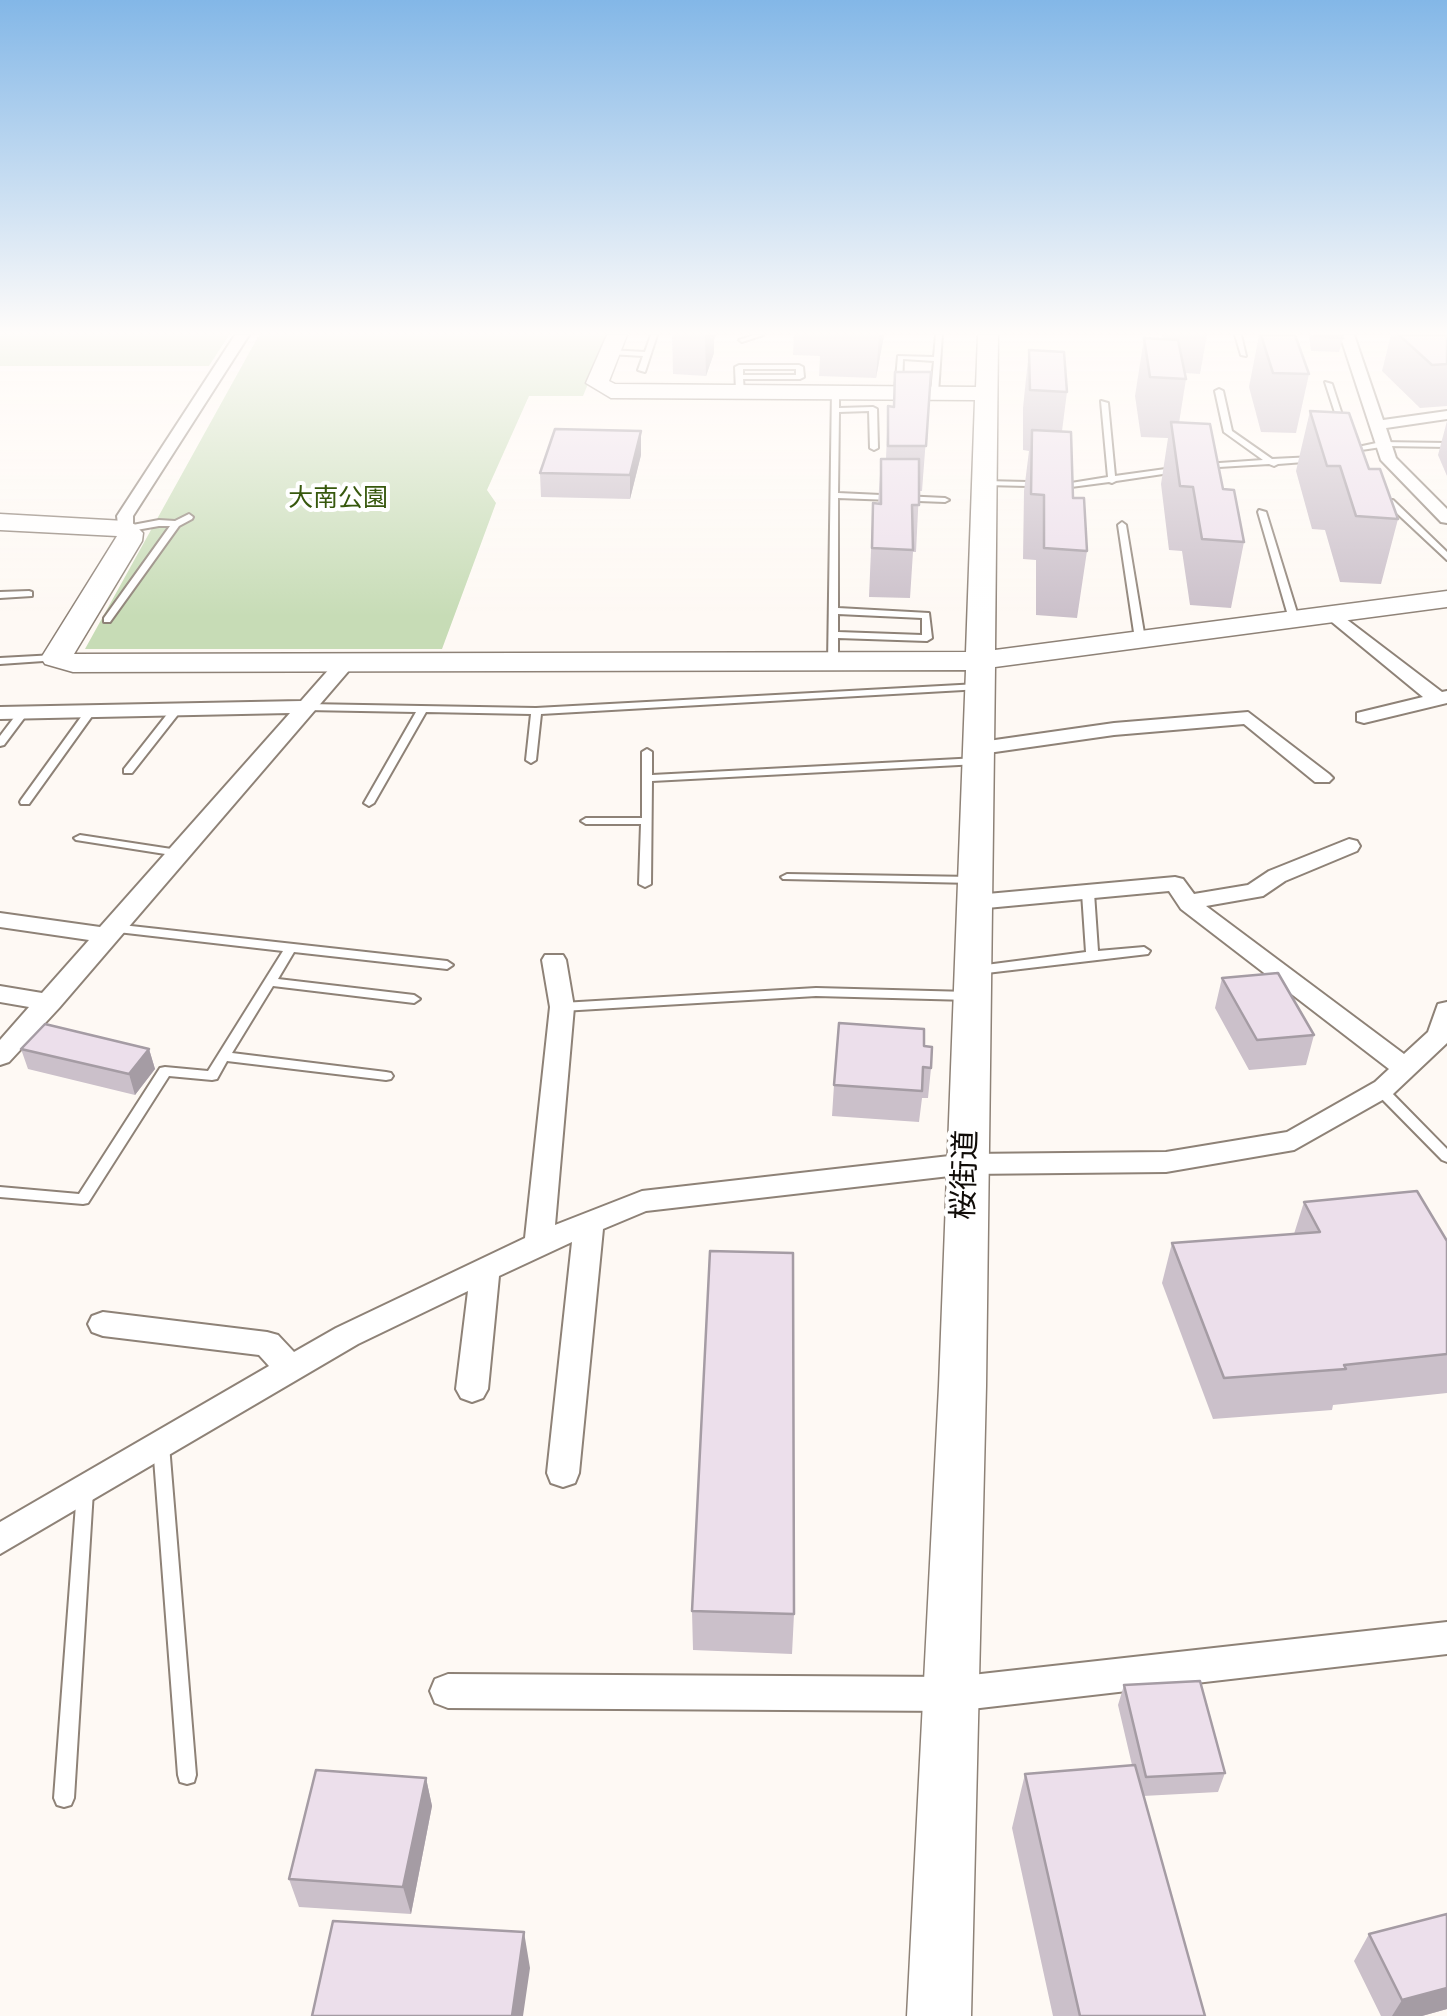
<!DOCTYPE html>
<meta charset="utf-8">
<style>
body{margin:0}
canvas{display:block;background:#fef9f4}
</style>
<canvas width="1447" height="2016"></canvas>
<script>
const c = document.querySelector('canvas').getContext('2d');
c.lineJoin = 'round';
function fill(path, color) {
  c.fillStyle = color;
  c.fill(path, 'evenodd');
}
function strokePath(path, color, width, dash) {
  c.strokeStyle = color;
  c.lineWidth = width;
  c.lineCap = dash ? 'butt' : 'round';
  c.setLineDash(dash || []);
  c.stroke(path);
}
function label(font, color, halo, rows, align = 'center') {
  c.font = font + ' "Nunito Sans","Noto Sans JP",sans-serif';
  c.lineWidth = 8;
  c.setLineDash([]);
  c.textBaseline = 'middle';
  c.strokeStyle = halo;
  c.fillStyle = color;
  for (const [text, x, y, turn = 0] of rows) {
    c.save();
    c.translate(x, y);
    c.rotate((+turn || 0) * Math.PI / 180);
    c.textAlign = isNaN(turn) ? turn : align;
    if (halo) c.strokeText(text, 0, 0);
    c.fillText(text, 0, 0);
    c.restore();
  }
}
const green = new Path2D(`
 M0,335H229L209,366H0Z
 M259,335H608L583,396H529L487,490L496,503L442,649H85Z`);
const lane = new Path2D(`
 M651,335H657L645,372L638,370L643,356L609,354L606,352L609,350L645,352Z
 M754,335H763L742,342L739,340Z
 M936,335H942L938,393L931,391L934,361L903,359L902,389L895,391L898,356L934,357Z
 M1235,335H1241L1246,356L1241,355Z
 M739,365H799L803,367L804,377L800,379H743L744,391L740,393L736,391L735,367ZM743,369H796V375H743Z
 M1325,382L1332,384L1347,430L1340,428Z
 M832,389L839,391V408L873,407L877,409L878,448L874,450L870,448L869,411L839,412L838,493L945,498L949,500L945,502L838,498V608L929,613L932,638L927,641L838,638V664L833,667L828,664ZM838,614L922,618V635L838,632Z
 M1219,389L1223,391L1232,431L1272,459L1314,457L1318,459L1317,461L1278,464L1274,466L1269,464L1202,468V464H1205L1263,460L1224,432L1215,391Z
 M1101,401L1108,403L1115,476L1180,467H1183V471L1116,481L1112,483L1109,482L1071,487L984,485L980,483L984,481L1071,483L1108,477Z
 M1381,442L1447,443V447L1388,446L1348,452L1344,450Z
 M1387,500H1393L1447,552V560L1387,504Z
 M1259,510L1266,512L1299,619L1297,621L1294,622L1289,619L1258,512Z
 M189,514L193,517L192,519L179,526L110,622H104V618L170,526H159L125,532L121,529L122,527L159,520L175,521Z
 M1122,522L1126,525L1145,639L1140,642L1135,639L1118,525Z
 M29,591L32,592V596L0,598V592Z
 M55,655L60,658L58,660L0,664V658Z
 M978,684L983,687L981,689L541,714L536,760L531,763L526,760L531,714L426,712L374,803L369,806L364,803L416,712L306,710L301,707L306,704L536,708Z
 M176,707L180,708V712L132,773H124V769L172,708Z
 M90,709L95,712L29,804H21L20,802L21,800L86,710Z
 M23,710L28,713L4,745L0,746V736L19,711Z
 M647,749L652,752V775L978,758L983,761L978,764L652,781L651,884L645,887L639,884L641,824H586L581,821L586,818H642V752Z
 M80,835L178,850L184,853L178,856L76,840L74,838Z
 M787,874L974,877L980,880L974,883L783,879L781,877Z
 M1088,890L1094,893L1098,951L1144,947L1150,951L1148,954L978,974L974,973L972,970L974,967L978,966L1086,952L1082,893Z
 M113,924L447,961L453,965L447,969L294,952L278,979L414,995L420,999L414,1003L273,986L232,1053L386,1072L391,1073L393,1076L391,1079L386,1080L227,1061L217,1079L212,1080L169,1076L88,1203L83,1204L0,1197V1187L79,1194L160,1068L165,1067L208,1071L283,951L109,931L107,928L109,925Z
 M816,988L969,992L975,996L969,1000L816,996L562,1011L556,1007L562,1003Z
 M1381,1086L1386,1087L1447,1149V1162L1442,1160L1376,1093L1374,1090Z
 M161,1438L167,1440L169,1445L196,1775L194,1782L187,1784L180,1782L178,1775L153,1445L155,1440Z
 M85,1484L91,1486L93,1491L74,1798L71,1805L64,1807L57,1805L54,1798L77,1491L79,1486Z`);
const street = new Path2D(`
 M235,335H249L133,516V529L119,533L117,516Z
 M1340,335H1354L1383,420L1447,411V419L1386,428L1396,458L1447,509V523L1441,522L1381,460Z
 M1333,609L1442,692L1447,691V703L1364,723L1357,721V713L1423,697L1327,618L1324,614Z
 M345,657L355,663L352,667L59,1008L9,1062L0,1065V1040L29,1007L0,1002V986L42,993L89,940L0,927V913L100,927L290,713L0,719V707L301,701L338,659Z
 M1248,712L1329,774L1333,778L1329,782H1315L1244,724L1114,735L981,754L971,748L981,742L1114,723Z
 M1349,839L1357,841L1360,846L1357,851L1285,881L1263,896L1206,906L1404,1054L1428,1032L1438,1004L1447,1002V1043L1393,1094L1294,1150L1166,1172L967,1174L646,1211L603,1229L579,1473L575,1483L563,1487L551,1483L547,1473L572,1242L499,1276L488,1389L483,1398L472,1402L461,1398L456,1389L468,1291L358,1344L0,1554V1522L269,1366L259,1355L103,1336L92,1332L88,1324L92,1316L103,1312L267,1332L278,1335L294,1352L336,1328L525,1238L550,1007L542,960L545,955H563L566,960L574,1007L555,1225L642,1191L967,1154L1166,1152L1287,1132L1375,1082L1389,1069L1181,909L1169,891L976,909L964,902L976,895L1175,877L1183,879L1194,894L1248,885L1269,871Z
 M1447,1622V1654L954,1711L448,1708L435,1703L430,1691L435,1679L448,1674L954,1677Z`);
const secondary = new Path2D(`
 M607,335H627L609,381L615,384L976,387L978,335H998L995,650L1447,591V607L995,667L986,1386L971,2016H907L939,1386L966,670L73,672L45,664L41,658L117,536L0,530V514L125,521L134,524L143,533L142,541L74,654L966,652L975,400L611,398L586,383Z`);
const wall = new Path2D(`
 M672,335H716L714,340V353L706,376L673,374Z
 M794,335H884L876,378L819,376L820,356L793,355Z
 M1162,335H1207L1200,374L1185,373L1186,379L1179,423L1223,489L1244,542L1231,608L1190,605L1182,551L1169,550L1161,484L1168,438L1141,437L1135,396L1144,338L1163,339Z
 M1259,335H1295L1309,374L1296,433L1261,432L1249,387Z
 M1309,335H1342L1343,338L1339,352L1311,351Z
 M1391,335H1447V406L1420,408L1382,371Z
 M1029,350L1067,392L1062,431L1073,498L1087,551L1077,618L1036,615V560L1023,559L1024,491L1029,451L1023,450V408Z
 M931,372L922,491H919L916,552H913L910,598L869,597L873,503L878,504L881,459H886L888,406L893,407Z
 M1310,411L1369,469L1398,519L1381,584L1340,582L1325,530L1312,529L1296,471Z
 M1447,421V476L1438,455Z
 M641,455L630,499L541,497L540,473Z
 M1222,978L1314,1035L1306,1065L1249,1070L1215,1008Z
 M924,1046L931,1068L928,1098H922L919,1122L832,1116L834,1085Z
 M21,1049H149L155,1069L135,1095L28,1069Z
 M1304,1202L1447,1241V1393L1333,1405L1332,1410L1213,1419L1162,1283L1172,1243L1294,1234Z
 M692,1611L794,1614L792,1654L693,1650Z
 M1124,1685L1225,1773L1218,1792L1143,1796L1205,2016H1053L1012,1828L1025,1774L1132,1765L1118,1705Z
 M426,1778L432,1806L411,1914L299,1907L289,1879Z
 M1369,1934L1447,2009L1422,2016H1381L1354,1961Z`);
const shadedWall = new Path2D(`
 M705,335H716L714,340V353L706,376Z
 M879,335H884L876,378Z
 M641,431V455L630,499V475Z
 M149,1049L155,1069L135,1095L129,1074Z
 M426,1778L432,1806L411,1914L403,1887Z
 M524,1932L530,1968L523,2016H512Z
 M1447,1988V2009L1422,2016H1392L1402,2000Z`);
const building = new Path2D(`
 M1261,335H1295L1309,374L1273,373Z
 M1314,335H1342L1343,338L1314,336Z
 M1399,335H1447V364L1432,365Z
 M1144,338L1178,340L1186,379L1150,377Z
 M1029,350L1064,352L1067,392L1030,390Z
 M895,372H931L926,446H888V406L894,407Z
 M1310,411L1349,413L1369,469H1380L1398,519L1356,516L1340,466H1327Z
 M1171,422L1210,424L1223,489L1234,490L1244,542L1202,539L1193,487L1180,486Z
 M555,429L641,431L630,475L540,473Z
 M1032,430L1071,432L1073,498H1084L1087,551L1044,548V495L1031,494Z
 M881,459H919V505H912L913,550L872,548L873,503L881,504Z
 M1278,973L1314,1035L1257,1040L1222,978Z
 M839,1023L924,1029V1046L932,1047L931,1068L923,1067L922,1091L834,1085Z
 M45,1024L149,1049L129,1074L21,1049Z
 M1417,1191L1447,1241V1354L1344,1365L1346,1369L1224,1378L1172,1243L1320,1232L1304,1202Z
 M710,1251L793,1253L794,1614L692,1611Z
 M1200,1681L1225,1773L1146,1777L1124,1685Z
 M1135,1765L1205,2016H1080L1025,1774Z
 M316,1770L426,1778L403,1887L289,1879Z
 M1447,1914V1988L1402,2000L1369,1934Z
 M333,1921L524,1932L512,2016H312Z`);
const farParknames = [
 ["大南公園",338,500]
];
const streetNames = [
 ["桜街道",967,1175,-88]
];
fill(green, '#c7dcb6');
strokePath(lane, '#8e8277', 4);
strokePath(street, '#8e8277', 4);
strokePath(secondary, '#8e8277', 3);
fill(lane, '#fff');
fill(street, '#fff');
fill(secondary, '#fff');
fill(wall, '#cbc0ca');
fill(shadedWall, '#a59ca4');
fill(building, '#ecdfeb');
strokePath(building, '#a59ca4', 2.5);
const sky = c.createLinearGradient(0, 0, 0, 617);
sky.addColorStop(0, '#83b7e7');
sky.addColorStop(0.54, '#fffcfa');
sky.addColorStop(1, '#fffcfa00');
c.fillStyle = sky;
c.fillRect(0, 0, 1447, 617);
label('25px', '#37580d', '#fff', farParknames);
label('30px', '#100c08', '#fff', streetNames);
</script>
